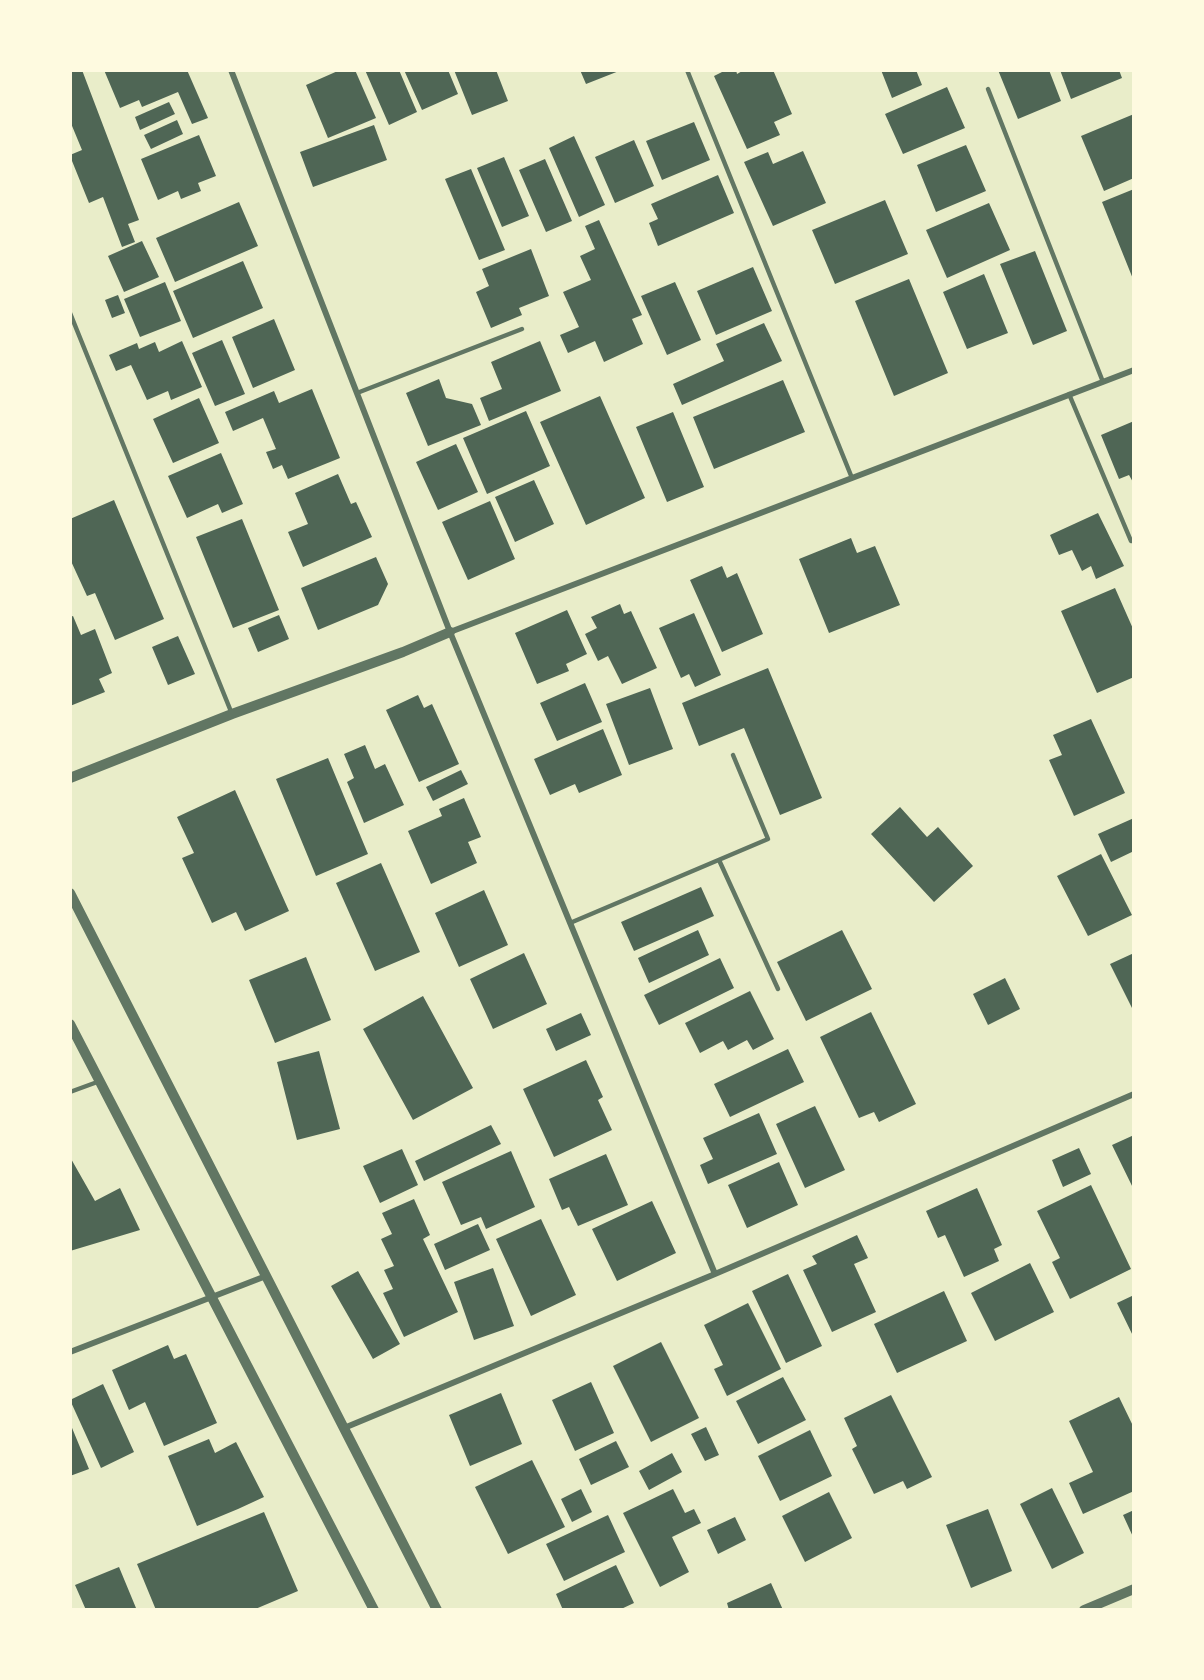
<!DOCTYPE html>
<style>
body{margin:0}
#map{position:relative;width:1204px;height:1680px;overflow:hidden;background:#e9edc9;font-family:Ubuntu,sans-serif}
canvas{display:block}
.frame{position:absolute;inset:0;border:72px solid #fefae0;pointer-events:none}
</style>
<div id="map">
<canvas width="1204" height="1680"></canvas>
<div class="frame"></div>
</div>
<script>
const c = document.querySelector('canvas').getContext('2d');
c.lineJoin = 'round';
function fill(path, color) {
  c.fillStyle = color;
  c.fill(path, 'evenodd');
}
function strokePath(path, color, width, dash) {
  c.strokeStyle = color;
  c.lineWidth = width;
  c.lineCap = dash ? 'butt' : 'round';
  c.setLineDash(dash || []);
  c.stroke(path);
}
const building = new Path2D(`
 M70,70H82L139,220L128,224L135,242L122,247L103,197L89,203L70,156V155L82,150L70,121Z
 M104,70H187L208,118L192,124L178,92L142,107L139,100L120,108Z
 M340,70H355L376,118L328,138L306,85Z
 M365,70H399L417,112L389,125Z
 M404,70H448L458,94L422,110Z
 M454,70H496L508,101L472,115Z
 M580,70H619V71L586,84Z
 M726,70H736L737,74L744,70H773L792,114L774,122L780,135L747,149L714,76Z
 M881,70H916L922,85L892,98Z
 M998,70H1049L1061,101L1018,119Z
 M1060,70H1119L1122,78L1071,99Z
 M947,87L965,128L903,154L885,114Z
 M169,102L175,114L140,130L135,117Z
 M1134,114V178L1104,191L1081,136Z
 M177,120L183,134L151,149L144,135Z
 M694,122L710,160L662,180L646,141Z
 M374,125L387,160L313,187L300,152Z
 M199,135L216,176L198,183L201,191L181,199L178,191L158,200L141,159Z
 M574,136L605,205L579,217L549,148Z
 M634,140L654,186L615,203L595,157Z
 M966,145L986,191L936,212L917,165Z
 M803,151L826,203L773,226L744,162L768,152L773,164Z
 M504,157L529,216L502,227L477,168Z
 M545,159L572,221L546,232L519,170Z
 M471,169L505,250L479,260L445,179Z
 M718,175L734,213L658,246L649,223L658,219L651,204Z
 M1134,189V279H1133L1102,202Z
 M885,200L908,254L835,284L812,230Z
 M239,202L258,246L175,282L156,238Z
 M989,203L1010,250L947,278L926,230Z
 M599,220L642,315L632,319L643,344L604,362L595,341L568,353L560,335L579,327L563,292L591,280L580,256L595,249L585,226Z
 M142,241L159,277L124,292L108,256Z
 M531,249L549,296L519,308L522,315L491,328L476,292L489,286L482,269Z
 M1035,251L1067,331L1033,345L1000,264Z
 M243,261L263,308L193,338L173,291Z
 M753,267L772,311L716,335L697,291Z
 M984,274L1008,333L967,349L943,292Z
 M909,279L948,373L894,396L855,301Z
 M165,282L181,321L140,337L124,299Z
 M675,282L701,340L667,355L641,296Z
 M118,295L125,313L112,318L105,300Z
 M274,319L295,370L253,388L232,337Z
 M764,323L782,361L682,405L673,384L724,361L716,344Z
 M222,340L245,394L215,406L192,353Z
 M182,341L202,387L171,400L168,391L147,400L131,365L116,371L109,355L137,343L139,349L155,342L159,352Z
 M540,341L561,391L489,421L480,398L502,389L491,362Z
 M439,379L446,398L472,404L481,425L428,446L406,393Z
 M783,380L805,432L714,469L693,417Z
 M312,389L340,458L288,479L282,465L273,469L266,452L276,449L263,418L233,431L225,412L274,391L279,403Z
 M600,396L645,498L586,525L540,422Z
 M199,398L219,443L173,463L153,419Z
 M526,411L550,466L487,494L463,438Z
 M673,412L704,487L667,502L636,427Z
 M1134,421V484L1129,475L1119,479L1101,435Z
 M456,444L478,492L438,510L416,462Z
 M221,453L243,504L222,513L218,504L187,518L168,476Z
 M338,474L351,504L356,502L372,537L303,567L288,532L308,524L295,493Z
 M534,480L554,524L515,542L495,497Z
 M114,500L164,619L115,640L95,593L87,596L70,559V519Z
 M490,501L515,559L468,580L442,522Z
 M1098,513L1124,566L1096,579L1091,566L1082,571L1072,550L1059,555L1050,535Z
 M242,519L279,610L233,628L196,537Z
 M851,538L857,553L875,546L900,605L829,633L799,559Z
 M376,557L388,584L378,605L318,630L301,588Z
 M722,566L727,578L737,573L763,634L722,652L690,580Z
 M1115,588L1134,631V677L1097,693L1061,611Z
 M620,604L624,614L631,611L657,668L622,684L608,656L598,661L585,634L597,628L591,617Z
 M567,610L587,654L566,664L569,671L537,684L515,633Z
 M694,613L721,675L695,687L689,674L681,678L659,628Z
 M279,615L289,639L258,652L248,628Z
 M73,616L81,635L95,629L112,673L99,679L105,692L70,706V617Z
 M178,636L195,674L168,685L152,647Z
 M768,668L822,798L780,815L744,728L699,746L682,703Z
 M585,683L602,722L557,741L540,703Z
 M650,688L673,749L629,765L606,704Z
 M418,695L424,708L432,704L459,764L419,782L386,710Z
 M1091,719L1125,793L1074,816L1049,760L1062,755L1053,735Z
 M603,729L622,775L579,793L575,784L550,795L534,759Z
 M365,745L375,769L385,764L404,805L364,823L347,782L354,778L344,754Z
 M328,758L368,854L316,876L276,779Z
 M461,770L468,784L433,801L426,787Z
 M235,790L289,911L245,931L236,912L212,923L182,858L194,853L177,817Z
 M464,798L481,837L468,842L477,863L431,884L408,831L442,816L439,809Z
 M900,807L927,837L938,827L973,866L934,902L871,834Z
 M1134,818V851L1111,862L1098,834Z
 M1101,854L1132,915L1088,936L1057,876Z
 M381,863L420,952L375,971L336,883Z
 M701,887L714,916L634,951L621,922Z
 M484,890L508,945L459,967L435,913Z
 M698,930L709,955L649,983L638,958Z
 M842,930L872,989L806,1021L777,962Z
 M524,953L547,1004L493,1029L470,979Z
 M1134,953V1012L1110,964Z
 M306,957L331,1020L275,1043L249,980Z
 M720,958L734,988L659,1025L644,995Z
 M1005,978L1020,1009L988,1025L973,994Z
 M750,991L774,1039L753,1050L747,1040L728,1050L723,1041L700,1053L685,1023Z
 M423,996L473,1088L413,1120L363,1029Z
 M871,1012L916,1104L879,1122L874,1112L859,1118L820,1037Z
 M581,1013L591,1035L556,1051L546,1029Z
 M788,1049L804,1082L730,1117L714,1084Z
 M319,1051L340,1129L297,1140L277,1062Z
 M586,1060L603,1097L598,1100L612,1130L554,1157L523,1089Z
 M815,1106L845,1170L805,1188L776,1124Z
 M759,1113L777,1154L708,1184L700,1165L713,1159L703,1138Z
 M491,1125L501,1144L424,1181L415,1161Z
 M1134,1135V1190L1112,1145Z
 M1079,1148L1091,1174L1063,1187L1052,1160Z
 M402,1149L418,1185L380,1203L363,1166Z
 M511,1151L535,1207L486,1229L481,1217L461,1225L442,1182Z
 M606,1154L628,1205L578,1226L569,1207L562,1210L549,1179Z
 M70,1157L95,1201L120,1188L140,1230L70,1251Z
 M779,1162L798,1205L747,1228L728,1185Z
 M1091,1185L1131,1269L1070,1299L1052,1262L1060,1258L1037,1211Z
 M977,1188L1002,1245L994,1249L999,1261L964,1277L945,1235L938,1238L926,1211Z
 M414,1199L430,1235L423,1239L458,1312L404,1337L383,1293L393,1289L384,1270L394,1266L381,1239L392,1234L382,1213Z
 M652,1201L676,1253L617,1281L592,1229Z
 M541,1219L576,1295L531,1316L496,1239Z
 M478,1224L490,1250L445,1270L434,1244Z
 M857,1235L868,1258L854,1264L876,1312L832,1332L803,1270L817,1264L812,1256Z
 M1030,1263L1054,1312L995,1341L971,1293Z
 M493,1268L514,1326L474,1340L454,1282Z
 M358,1271L400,1344L373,1359L331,1286Z
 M788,1274L822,1346L786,1363L752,1291Z
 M944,1291L967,1341L897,1373L874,1324Z
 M1134,1295V1338L1117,1303Z
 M748,1303L781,1369L727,1396L714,1369L723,1365L704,1325Z
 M661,1342L699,1418L651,1442L613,1366Z
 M168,1345L174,1359L186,1354L217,1423L164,1446L145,1402L129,1410L112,1370Z
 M783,1377L806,1420L758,1444L736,1401Z
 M591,1382L614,1433L575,1451L552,1400Z
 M103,1384L134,1452L101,1468L70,1400Z
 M501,1393L522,1444L470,1466L449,1415Z
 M891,1395L932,1477L907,1489L903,1481L874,1494L852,1449L857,1446L844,1418Z
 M1119,1397L1134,1428V1491L1083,1514L1069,1483L1093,1472L1069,1421Z
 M70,1423L89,1469L70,1476Z
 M706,1427L719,1455L705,1461L691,1434Z
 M810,1430L832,1476L780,1501L758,1456Z
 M209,1439L215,1453L236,1442L264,1497L238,1509L197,1526L168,1456Z
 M616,1441L629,1467L591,1485L579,1459Z
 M672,1453L682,1472L649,1490L639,1471Z
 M532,1460L565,1527L508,1554L475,1487Z
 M1052,1488L1084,1553L1052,1569L1020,1504Z
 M581,1489L592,1512L572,1522L561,1499Z
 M673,1489L685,1513L694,1509L701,1523L672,1537L689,1572L660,1587L623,1513Z
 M829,1492L852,1538L805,1562L782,1516Z
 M988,1509L1012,1571L971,1588L946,1525Z
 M1134,1510V1539L1123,1515Z
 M264,1512L298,1591L253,1610H156L137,1564Z
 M608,1515L625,1552L564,1581L546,1544Z
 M735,1517L746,1540L718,1554L707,1530Z
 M616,1565L634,1603L619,1610H563L556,1594Z
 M119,1567L136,1608L86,1610L75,1585Z
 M771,1583L783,1610H729L727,1603Z`);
const service = new Path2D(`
 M687,70L852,478
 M988,89L1103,382
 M70,313L232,714
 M357,393L522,329
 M1069,394L1131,541L1134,540
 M719,860L778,989
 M570,923L768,839L733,755
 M70,1092L100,1081`);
const minor = new Path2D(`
 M231,70L450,632L715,1274
 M450,632L1134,370
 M70,1352L266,1276
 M344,1428L715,1274L1134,1094`);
const tertiary = new Path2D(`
 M70,778L232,714L403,652L450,632
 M70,893L437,1610
 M70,1024L374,1610
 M1084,1610L1134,1589`);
fill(building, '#4f6655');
strokePath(service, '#617663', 4.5);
strokePath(minor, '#617663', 6);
strokePath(tertiary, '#617663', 10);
</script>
